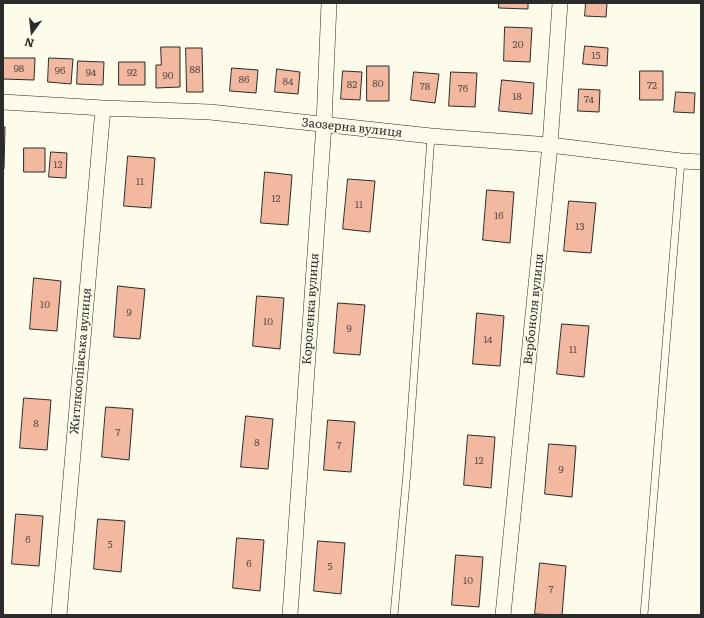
<!DOCTYPE html>
<meta charset="utf-8">
<style>
body{margin:0}
#map{position:relative;width:704px;height:618px;overflow:hidden;background:#fdfbea;font-family:Literata,serif}
canvas{display:block}
.frame{position:absolute;inset:0;border:4px solid #2b2b2b;pointer-events:none}
.north{position:absolute;left:12px;top:12px;width:40px;height:40px;-webkit-text-stroke:3px #fdfbea;paint-order:stroke;rotate:195deg;font-size:11px;font-weight:700;line-height:16px;text-align:center;color:#2b2b2b}
.north::after{content:'';display:block;margin:auto;width:14px;height:18px;background:#2b2b2b;clip-path:polygon(50% 0,100% 100%,50% 72%,0 100%)}
</style>
<div id="map">
<canvas width="704" height="618"></canvas>
<div class="frame"></div>
<div class="north">N</div>
</div>
<script>
const c = document.querySelector('canvas').getContext('2d');
c.lineJoin = 'round';
function fill(path, color) {
  c.fillStyle = color;
  c.fill(path, 'evenodd');
}
function strokePath(path, color, width, dash) {
  c.strokeStyle = color;
  c.lineWidth = width;
  c.lineCap = dash ? 'butt' : 'round';
  c.setLineDash(dash || []);
  c.stroke(path);
}
function label(font, color, halo, rows, align = 'center') {
  c.font = font + ' Literata,serif';
  c.lineWidth = 3;
  c.setLineDash([]);
  c.textBaseline = 'middle';
  c.strokeStyle = halo;
  c.fillStyle = color;
  for (const [text, x, y, turn = 0] of rows) {
    c.save();
    c.translate(x, y);
    c.rotate((+turn || 0) * Math.PI / 180);
    c.textAlign = isNaN(turn) ? turn : align;
    if (halo) c.strokeText(text, 0, 0);
    c.fillText(text, 0, 0);
    c.restore();
  }
}
const building = new Path2D(`
 M499,3H528V9L499,8Z
 M586,3H607L606,17L585,16Z
 M505,27L532,28L530,62L504,61Z
 M585,46L608,48L607,66L583,64Z
 M161,47H180V87L156,88V65H161Z
 M186,48H202L203,92H187Z
 M3,58H35L34,80L3,79Z
 M49,58L73,59L71,84L48,82Z
 M78,61L104,62L103,85L77,84Z
 M119,62H145V85H119Z
 M367,66H389V101H367Z
 M232,68L258,70L256,93L230,91Z
 M277,69L300,72L298,94L275,92Z
 M343,71L362,72L360,100L341,99Z
 M640,71H663V100H640Z
 M414,72L439,74L435,103L411,100Z
 M451,72L477,73L475,107L449,106Z
 M502,80L534,83L532,114L499,111Z
 M579,89L600,90L599,112L578,111Z
 M676,92L695,93L694,113L674,112Z
 M3,127H5L4,169H3Z
 M24,148H45V172H24Z
 M51,152L67,153L66,178L49,177Z
 M128,156L155,158L151,208L124,206Z
 M265,172L292,175L288,225L261,223Z
 M348,179L375,181L370,232L343,229Z
 M487,190L514,192L510,243L483,240Z
 M569,201L596,203L591,253L564,251Z
 M34,278L61,281L57,331L30,329Z
 M118,286L145,289L140,339L114,337Z
 M257,296L284,298L280,349L253,346Z
 M338,303L365,305L360,355L334,353Z
 M477,313L504,316L500,366L473,364Z
 M562,324L589,326L584,377L557,374Z
 M24,398L51,400L47,450L20,448Z
 M106,407L133,409L129,460L102,457Z
 M246,416L273,419L268,469L241,467Z
 M328,420L355,422L351,472L324,470Z
 M468,435L495,437L491,488L464,485Z
 M549,444L576,446L572,497L545,494Z
 M16,514L43,516L39,566L12,564Z
 M98,519L125,521L121,572L94,569Z
 M237,538L264,540L260,591L233,588Z
 M318,541L345,543L341,594L314,591Z
 M456,555L483,557L479,607L452,605Z
 M540,563L566,566L562,615L535,614Z`);
const lane = new Path2D(`
 M394,615L407,472L431,136
 M644,615L681,161`);
const street = new Path2D(`
 M3,102L103,108L210,112L431,136L550,145L681,161L701,162
 M59,615L103,108
 M290,615L324,124L329,3
 M503,615L550,145L560,3`);
const numberNames = [
 ["20",518,45],
 ["15",596,56],
 ["98",19,69],
 ["88",195,70],
 ["96",60,71],
 ["94",91,73],
 ["92",132,73],
 ["90",168,76],
 ["86",244,80],
 ["84",288,82],
 ["80",378,84],
 ["82",352,85],
 ["72",652,86],
 ["78",425,87],
 ["76",463,89],
 ["18",517,97],
 ["74",589,100],
 ["12",58,165],
 ["11",140,182],
 ["12",276,199],
 ["11",359,205],
 ["16",499,216],
 ["13",580,227],
 ["10",45,305],
 ["9",129,313],
 ["10",268,322],
 ["9",349,329],
 ["14",488,340],
 ["11",573,350],
 ["8",36,424],
 ["7",118,433],
 ["8",257,443],
 ["7",339,446],
 ["12",479,461],
 ["9",561,470],
 ["6",28,540],
 ["5",110,545],
 ["6",249,564],
 ["5",330,567],
 ["10",468,581],
 ["7",551,590]
];
const streetNames = [
 ["Заозерна вулиця",352,128,6],
 ["Короленка вулиця",311,309,-86],
 ["Вербоноля вулиця",534,309,-84],
 ["Житлкоопівська вулиця",81,361,-85]
];
fill(building, '#f2b8a0');
strokePath(building, '#2b2b2b', 1);
strokePath(lane, '#2b2b2b', 8);
strokePath(street, '#2b2b2b', 16);
strokePath(lane, '#fdfbea', 7);
strokePath(street, '#fdfbea', 15);
label('10px', '#5d4e48', null, numberNames);
label('12px', '#2b2b2b', '#fdfbea', streetNames);
</script>
